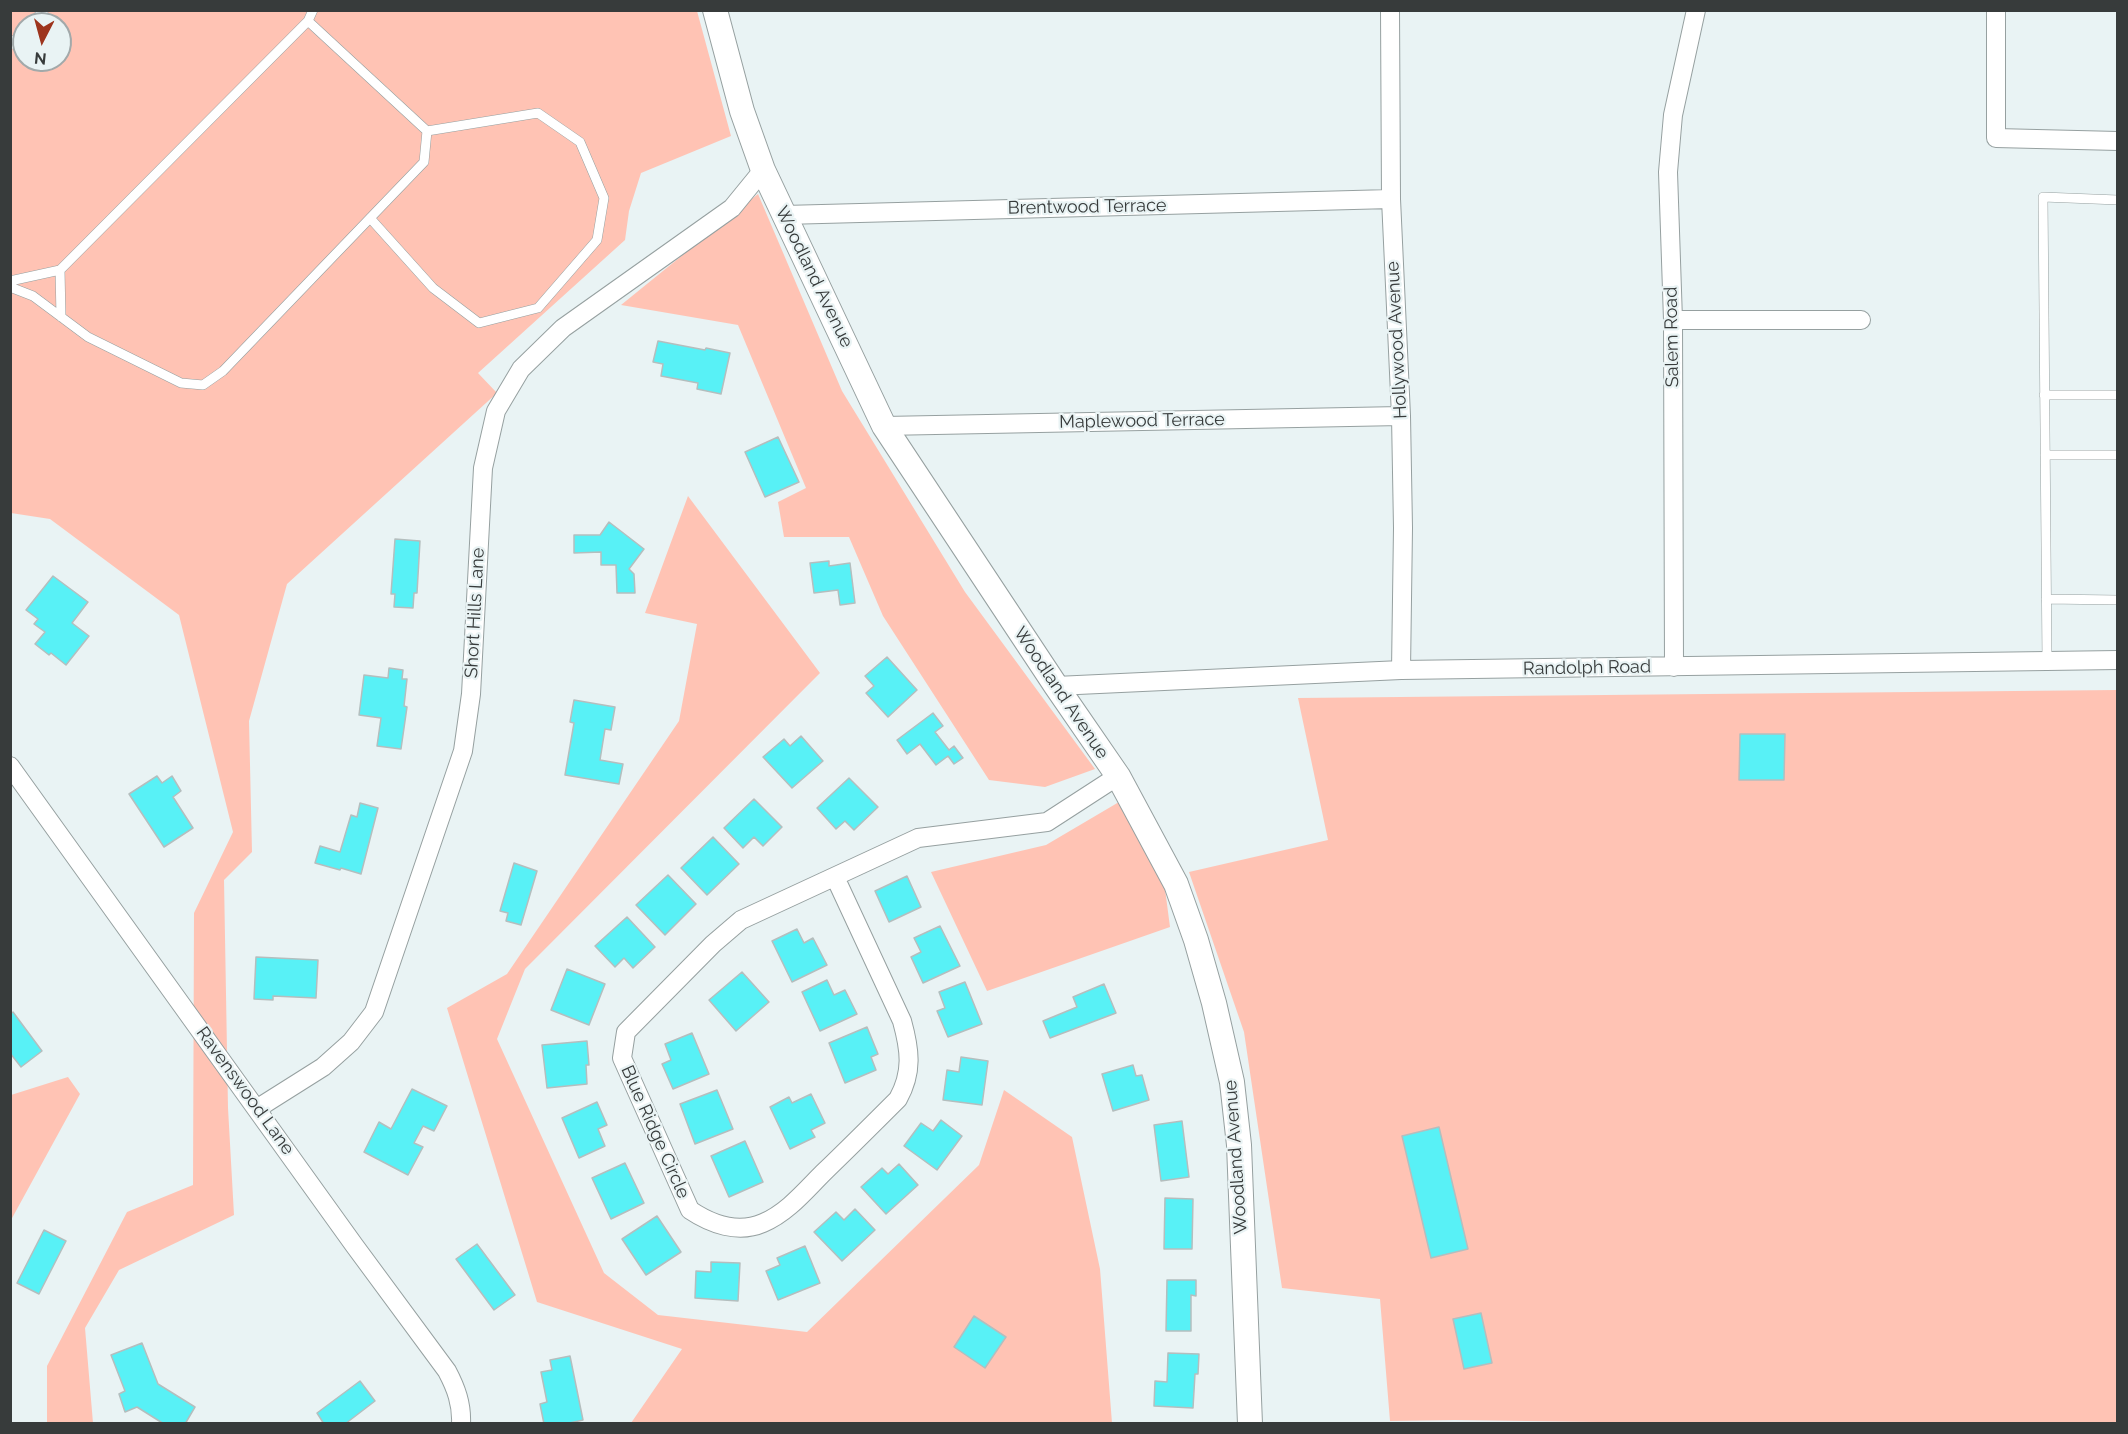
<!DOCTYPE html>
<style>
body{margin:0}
#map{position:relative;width:2128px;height:1434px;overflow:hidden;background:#e9f3f4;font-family:Raleway,sans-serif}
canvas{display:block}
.frame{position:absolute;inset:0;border:12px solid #373b3b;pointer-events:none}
.north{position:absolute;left:12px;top:12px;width:60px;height:60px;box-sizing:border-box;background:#e9f3f4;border:2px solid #a2a9aa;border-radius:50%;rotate:186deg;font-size:16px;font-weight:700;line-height:24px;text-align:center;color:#373b3b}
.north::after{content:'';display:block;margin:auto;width:21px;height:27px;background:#9d341d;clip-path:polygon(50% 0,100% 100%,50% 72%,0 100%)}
</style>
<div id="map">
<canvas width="2128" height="1434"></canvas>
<div class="frame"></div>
<div class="north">N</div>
</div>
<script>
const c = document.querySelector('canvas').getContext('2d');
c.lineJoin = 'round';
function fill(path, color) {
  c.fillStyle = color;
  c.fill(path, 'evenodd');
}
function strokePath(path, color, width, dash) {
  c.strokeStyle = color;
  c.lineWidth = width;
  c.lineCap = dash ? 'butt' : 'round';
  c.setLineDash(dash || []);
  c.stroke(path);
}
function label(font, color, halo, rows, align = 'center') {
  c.font = font + ' Raleway,sans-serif';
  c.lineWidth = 4.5;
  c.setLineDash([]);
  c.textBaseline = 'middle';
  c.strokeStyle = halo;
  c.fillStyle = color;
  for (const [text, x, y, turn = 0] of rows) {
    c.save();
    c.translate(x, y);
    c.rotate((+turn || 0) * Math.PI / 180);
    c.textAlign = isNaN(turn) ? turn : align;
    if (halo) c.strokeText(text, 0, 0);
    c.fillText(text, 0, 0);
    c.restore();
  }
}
const green = new Path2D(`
 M10,11H697L731,136L641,173L629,211L625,240L478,373L497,393L287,584L249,721L252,852L224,880L228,1108L234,1215L119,1270L85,1328L93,1423H47V1366L127,1212L193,1185L194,913L233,832L179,615L50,519L11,513ZM24,24H60V60H24Z
 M758,194L842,391L965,592L1095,769L1045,787L989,780L883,616L849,537H784L778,502L806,488L738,325L621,305Z
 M688,496L820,673L525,969L497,1039L604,1273L658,1315L807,1332L979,1165L1004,1090L1072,1137L1100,1269L1112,1423H631L682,1349L537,1302L447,1008L507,974L679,721L697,624L645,613Z
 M2117,690V1423L1741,1424L1455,1420L1390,1421L1380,1299L1282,1288L1244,1032L1189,872L1328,840L1298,698Z
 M1119,802L1165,889L1170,927L987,991L931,872L1046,845Z
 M68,1077L80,1094L11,1220V1095Z`);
const building = new Path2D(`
 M658,341L705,350L706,348L730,353L721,394L697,389L698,383L661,376L663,364L653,362Z
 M778,437L799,482L765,497L745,452Z
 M609,522L644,549L629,569L634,574L635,593H617L616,565H601V552L574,553V535H600Z
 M395,539L420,541L417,593H414L413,608L394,607L395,594H391Z
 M829,561V566L850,563L855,603L840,605L838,590L814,593L810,563Z
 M53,576L88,602L72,623L89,636L66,665L51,653L49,655L35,644L45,632L34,624L38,619L26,610Z
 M887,657L917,690L888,717L866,693L874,686L865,676Z
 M389,668L403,670L402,679H407L404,706L407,707L401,749L377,746L381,718L359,715L364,675L388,678Z
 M574,700L615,707L611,730L605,729L600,760L623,764L619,784L565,775L574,723L570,722Z
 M933,713L943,726L935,732L949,750L954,746L963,758L954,764L948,756L936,765L920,744L907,754L897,740Z
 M1740,734H1785L1784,780H1739Z
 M801,736L823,761L792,788L763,757L784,739L790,746Z
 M157,776L162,783L172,776L181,791L173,797L193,828L164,847L129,794Z
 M849,778L878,807L854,830L845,821L836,829L817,808Z
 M754,799L782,827L763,846L754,837L743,848L724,828Z
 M360,803L378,808L361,874L341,868L340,870L315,863L320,846L340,852L351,815L357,817Z
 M713,837L739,864L707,895L681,868Z
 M514,863L537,871L521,925L506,921L508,913L500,911Z
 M668,875L696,904L665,935L636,905Z
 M907,876L921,907L889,922L875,891Z
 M627,917L655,947L633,968L624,958L615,967L595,946Z
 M940,926L960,966L923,983L911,957L921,952L914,938Z
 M797,929L804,943L813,938L827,965L792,982L772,941Z
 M256,957L318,960L316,998L273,996V1000L254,999Z
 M567,969L605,984L589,1025L551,1010Z
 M742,972L769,1002L736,1031L709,1000Z
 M827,980L834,995L845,990L857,1014L820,1031L802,992Z
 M965,982L982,1024L948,1037L937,1011L945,1008L939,992Z
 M1104,984L1116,1013L1050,1038L1043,1021L1077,1007L1073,997Z
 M13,1012L42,1051L21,1067L10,1053V1014Z
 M867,1027L878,1054L871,1057L876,1070L845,1083L829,1043Z
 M692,1033L709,1074L673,1089L662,1064L671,1060L665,1044Z
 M587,1041L589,1065H586L587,1084L547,1088L542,1045Z
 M961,1057L988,1061L982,1105L943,1100L947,1070L959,1072Z
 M1133,1065L1136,1076L1142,1075L1149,1100L1113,1111L1102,1074Z
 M412,1089L447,1106L434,1131L423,1126L414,1143L423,1147L408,1175L364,1152L379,1122L391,1129Z
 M717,1090L733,1129L695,1144L680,1104Z
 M811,1094L825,1123L811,1130L815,1137L790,1149L770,1107L789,1097L792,1103Z
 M597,1102L607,1125L598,1129L605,1146L579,1158L562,1118Z
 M941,1120L962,1136L937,1170L904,1146L921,1123L933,1131Z
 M1182,1121L1189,1177L1161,1181L1154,1125Z
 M1439,1127L1468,1249L1431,1258L1402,1136Z
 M745,1141L763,1182L729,1197L711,1156Z
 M625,1163L644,1203L611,1219L592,1178Z
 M899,1164L918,1185L886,1214L861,1187L882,1168L888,1174Z
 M1165,1198L1193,1199L1192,1249H1164Z
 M855,1209L875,1230L842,1261L814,1232L836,1212L844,1220Z
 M657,1216L681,1252L646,1275L622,1239Z
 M44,1230L66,1241L39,1294L17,1283Z
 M477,1244L515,1295L494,1310L456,1259Z
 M805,1246L820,1283L778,1300L766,1271L780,1265L777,1258Z
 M711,1262L740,1263L738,1301L695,1298L696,1271L711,1272Z
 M1167,1280H1196V1296L1191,1295V1331H1166Z
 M1481,1313L1492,1363L1464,1369L1453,1319Z
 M974,1316L1006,1337L985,1368L954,1347Z
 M142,1343L158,1384L195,1407L185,1424H164L137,1407L125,1412L119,1394L125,1391L111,1355Z
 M1168,1353L1199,1354L1198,1374H1195L1193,1408L1154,1406L1155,1381L1167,1382Z
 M570,1356L583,1420L565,1424H544L540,1404L547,1402L541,1372L552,1370L550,1360Z
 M360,1381L375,1401L345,1424H324L317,1413Z`);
const service = new Path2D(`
 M31,24L44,10
 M10,45L24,31
 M370,218L433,288L479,323L538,308L597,240L604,198L580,142L538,113L427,131
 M60,270L61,317
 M10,281L60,270L308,21L313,10
 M10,287L33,296L88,337L181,383L203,385L223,371L424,162L427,131L308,21
 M2044,395H2118
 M2045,455H2118
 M2046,599L2118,600
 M2047,661L2043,197L2118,200`);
const minor = new Path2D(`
 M1390,10L1391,199L1401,416L1403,528L1401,670
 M1996,10V138L2118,141
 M784,215L1391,199
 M1673,320H1861
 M884,426L1401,416
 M1674,667L1673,320L1668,172L1673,115L1696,10
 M1056,686L1401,670L2118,660
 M10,766L354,1245L447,1371C456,1388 462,1404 461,1424
 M835,877L902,1021C910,1050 913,1072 898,1099C873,1124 848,1149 823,1173C805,1191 787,1213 763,1223C738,1234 711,1224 690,1210L622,1058L626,1032L713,944L741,920L918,838L1047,822L1118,776
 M258,1108L323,1067L351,1042L374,1012L463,751L471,694L483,468L496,411L521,369L563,328L732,208L763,170`);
const tertiary = new Path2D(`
 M715,10L742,111L763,170L884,426L1056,686L1118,776L1176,884L1196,940L1214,1003L1232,1082L1239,1145L1250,1424`);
const streetNames = [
 ["Brentwood Terrace",1087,207,-1],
 ["Woodland Avenue",814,277,64],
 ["Salem Road",1672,337,-91],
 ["Hollywood Avenue",1397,340,-93],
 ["Maplewood Terrace",1142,421,-1],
 ["Short Hills Lane",475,613,-87],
 ["Randolph Road",1587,668,-1],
 ["Woodland Avenue",1061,693,56],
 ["Ravenswood Lane",245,1091,54],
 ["Blue Ridge Circle",655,1132,66],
 ["Woodland Avenue",1236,1157,-94]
];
fill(green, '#ffc3b4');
fill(building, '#58f1f6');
strokePath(building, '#b4bebe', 1.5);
strokePath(service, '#96a0a0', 10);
strokePath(minor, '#96a0a0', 20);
strokePath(tertiary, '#96a0a0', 26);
strokePath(service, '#fff', 9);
strokePath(minor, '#fff', 18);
strokePath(tertiary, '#fff', 24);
label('18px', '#373b3b', '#e9f3f4', streetNames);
</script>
